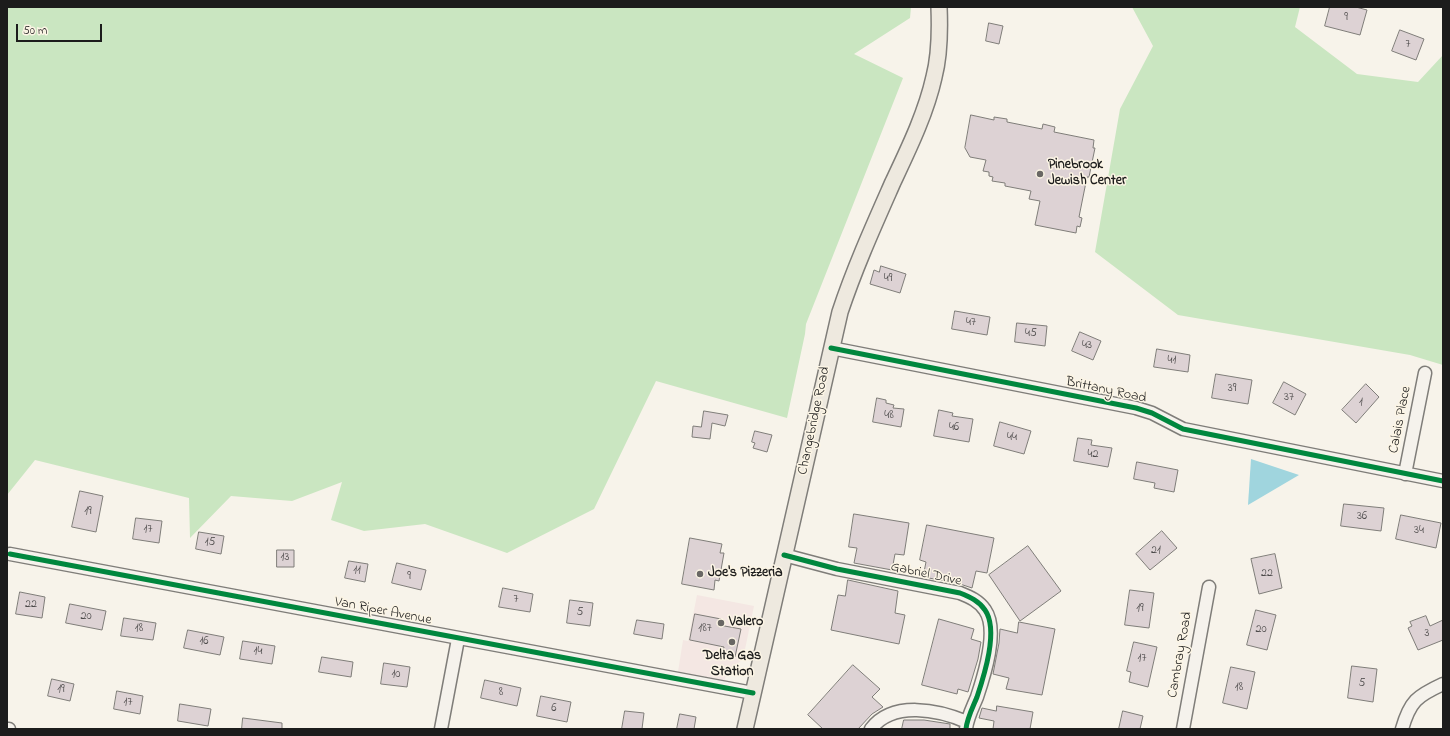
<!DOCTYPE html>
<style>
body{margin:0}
#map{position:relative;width:1450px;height:736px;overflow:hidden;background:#f7f3ea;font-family:"Indie Flower",sans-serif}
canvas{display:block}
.frame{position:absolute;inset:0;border:8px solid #1c1c1c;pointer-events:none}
.scale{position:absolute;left:16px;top:24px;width:86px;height:18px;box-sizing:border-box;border:2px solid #1c1c1c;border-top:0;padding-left:5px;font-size:12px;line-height:14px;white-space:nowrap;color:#1c1c1c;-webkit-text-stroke:3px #fcf5e5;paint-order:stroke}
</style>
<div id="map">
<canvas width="1450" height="736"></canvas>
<div class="frame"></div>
<div class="scale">50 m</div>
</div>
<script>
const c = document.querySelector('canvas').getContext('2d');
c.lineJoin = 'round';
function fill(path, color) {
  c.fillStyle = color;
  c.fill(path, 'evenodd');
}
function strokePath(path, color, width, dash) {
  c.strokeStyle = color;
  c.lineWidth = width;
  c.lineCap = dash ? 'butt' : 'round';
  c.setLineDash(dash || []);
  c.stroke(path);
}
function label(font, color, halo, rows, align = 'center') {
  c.font = font + ' "Indie Flower",sans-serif';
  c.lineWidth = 3;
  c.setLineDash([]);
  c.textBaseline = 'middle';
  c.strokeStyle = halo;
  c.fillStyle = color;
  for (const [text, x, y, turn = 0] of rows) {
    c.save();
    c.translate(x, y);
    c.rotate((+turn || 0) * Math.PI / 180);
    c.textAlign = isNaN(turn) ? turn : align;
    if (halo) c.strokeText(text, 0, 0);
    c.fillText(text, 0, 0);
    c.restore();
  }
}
const built = new Path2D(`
 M697,595L754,606L743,659L726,673L725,680L678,672L683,640L688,641Z`);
const green = new Path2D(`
 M7,7H911L910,18L854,54L903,78L806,324L805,334L787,418L656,381L594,509L507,553L425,524L364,531L331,520L342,482L292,501L231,496L190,538L189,498L35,460L7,495Z
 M1132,7H1300L1295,27L1357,74L1418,82L1443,55V365L1410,355L1178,315L1095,252L1120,109L1153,46Z`);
const water = new Path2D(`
 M1251,459L1299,475L1248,505Z`);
const building = new Path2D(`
 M1330,7H1356L1367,10L1360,35L1325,26Z
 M989,23L1003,26L999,44L986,41Z
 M1400,30L1424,39L1416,60L1392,51Z
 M971,115L994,120V117L1007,119V122L1042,129L1043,124L1055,127L1054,132L1094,140L1093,148H1095L1089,177H1087L1079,217L1082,218L1080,227L1077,226L1076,233L1035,225L1040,201L1029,199L1031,191L1005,186V183L992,181L993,177L989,176V172L983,171L986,160L970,157L965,148Z
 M881,266L906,274L900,293L870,284L874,270L879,272Z
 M955,311L990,317L987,335L952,329Z
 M1017,323L1047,326L1045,346L1015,342Z
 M1080,332L1101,341L1093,360L1072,351Z
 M1157,349L1190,355L1188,372L1154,367Z
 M1216,374L1252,380L1248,404L1212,398Z
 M1284,382L1306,394L1295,415L1273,403Z
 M1366,384L1379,397L1356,423L1342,410Z
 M877,398L886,400V403L894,405L893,408L904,409L901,427L873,422Z
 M939,410L953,413L952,416L973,419L969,442L934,436Z
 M704,411L728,415L725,426L712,423L710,439L692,437L693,426L701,427Z
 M1000,422L1031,431L1024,454L994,446Z
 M755,431L772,435L767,452L753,448L755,443L752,442Z
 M1078,438L1092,440L1091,445L1112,448L1108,467L1074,461Z
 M1137,462L1178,470L1174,492L1154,488L1155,483L1134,479Z
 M80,491L103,496L96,532L72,527Z
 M1344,504L1384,508L1381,531L1341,526Z
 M854,514L909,523L904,555L895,554L892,570L854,563L857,548L849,547Z
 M1401,515L1441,523L1436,548L1396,539Z
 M136,518L162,521L159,543L133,539Z
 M927,525L994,538L987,573L976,571L972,588L951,581V582L923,577L926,562L920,560Z
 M1162,531L1177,548L1150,570L1136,554Z
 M199,532L224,536L221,554L196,549Z
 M690,538L722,544L720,553H724L719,581L715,580L714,590L682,584Z
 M1028,546L1061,591L1020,621L989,575Z
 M277,550H294V567H277Z
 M1275,554L1282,588L1259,594L1251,559Z
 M349,561L368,564L365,582L345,578Z
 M397,563L426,570L421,590L392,583Z
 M848,580L898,591L895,613L905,615L899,644L831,630L838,595L845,596Z
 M503,588L533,594L530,612L499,607Z
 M1130,590L1154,593L1149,628L1125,625Z
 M20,592L45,597L42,618L16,614Z
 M570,600L593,603L590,626L567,623Z
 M70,604L106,611L102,630L66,623Z
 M1256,610L1276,615L1267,650L1247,645Z
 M695,614L721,619L719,625L741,629L735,657L723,654L724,647L690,640Z
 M1426,616L1430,626L1443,620V640L1418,650L1408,628L1412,626L1410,622Z
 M124,618L156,623L153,640L121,636Z
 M939,619L974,629L971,639L981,642L978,659L968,692L958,689L957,694L922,685Z
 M637,620L664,624L662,639L634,634Z
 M1019,622L1055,629L1042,695L1006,689L1009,678L993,674L999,643L1000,629L1017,633Z
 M188,630L224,637L220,655L184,648Z
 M243,641L275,646L272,664L240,659Z
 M1134,642L1157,647L1148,687L1129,682L1131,672L1127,671Z
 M322,657L353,662L351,677L319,672Z
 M384,663L410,667L407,687L381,684Z
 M853,665L880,689L872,697L883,707L872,714L858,729H823L808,715Z
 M1352,666L1377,669L1373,702L1348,698Z
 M1231,667L1255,672L1247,709L1223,703Z
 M52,679L74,684L70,701L48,696Z
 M485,680L521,688L517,706L481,698Z
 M117,691L143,696L140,714L114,709Z
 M541,696L571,702L567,722L537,716Z
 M180,704L211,709L208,726L178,721Z
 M997,706L1033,712L1030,729H993L994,721L979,718L982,708L996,711Z
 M625,711L644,713L642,729H622Z
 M1123,711L1143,716L1140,729H1119Z
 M680,714L696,717L694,729H677Z
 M243,718L282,723V729H242Z
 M904,720H924L950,724V729H902Z`);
const minor = new Path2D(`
 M831,348L1136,408L1152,413L1183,429L1443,481
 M1405,474L1425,373
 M10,554L753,693
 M784,555L837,569L960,593C970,597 979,601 985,610C999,630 984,676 977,697C973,707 967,718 966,729
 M7,729H9
 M441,729L458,639
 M871,729C893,700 939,710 967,722
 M1183,729L1209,587
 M1402,729C1410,701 1417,696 1443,684`);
const major = new Path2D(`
 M745,729L840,312C855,267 874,225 893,182C909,148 926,113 934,77C940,54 940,31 939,7`);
const cycleway = new Path2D(`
 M831,348L1136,408L1152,413L1183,429L1443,481
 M10,554L753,693
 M784,555L837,569L960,593C970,597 979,601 985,610C999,630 984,676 977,697C973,707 967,718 966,729`);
const markers = [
 [1040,174,4,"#696764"],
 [700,574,4,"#696764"],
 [721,623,4,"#696764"],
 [732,642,4,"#696764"]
];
const numberNames = [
 ["9",1346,18],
 ["7",1408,45],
 ["49",888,279],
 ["47",971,323],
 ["45",1031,334],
 ["43",1087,346],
 ["41",1172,361],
 ["39",1232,389],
 ["37",1289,398],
 ["1",1361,403],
 ["48",889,416],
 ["46",954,428],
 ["44",1012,438],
 ["42",1093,455],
 ["19",88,512],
 ["36",1362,517],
 ["17",148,530],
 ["34",1419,531],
 ["15",210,543],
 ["21",1156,551],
 ["13",285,558],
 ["11",357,571],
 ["22",1267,574],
 ["9",409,577],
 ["7",516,600],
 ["22",31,605],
 ["19",1140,609],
 ["5",580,613],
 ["20",86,617],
 ["18",139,629],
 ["187",705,629],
 ["20",1261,630],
 ["3",1427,634],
 ["16",204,642],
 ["14",258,652],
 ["17",1142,659],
 ["10",396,675],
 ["5",1362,684],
 ["18",1239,688],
 ["19",61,690],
 ["8",501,693],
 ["17",128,703],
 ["6",554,709]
];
const poiNames = [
 ["Pinebrook",1048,166],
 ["Jewish Center",1048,182],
 ["Joe's Pizzeria",708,574],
 ["Valero",729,623],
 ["Delta Gas",732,657,"center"],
 ["Station",732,673,"center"]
];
const streetNames = [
 ["Brittany Road",1106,391,12],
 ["Calais Place",1401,420,-79],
 ["Changebridge Road",815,421,-78],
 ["Gabriel Drive",926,575,12],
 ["Van Riper Avenue",383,612,11],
 ["Cambray Road",1181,655,-80]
];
fill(built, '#f4e7e3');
fill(green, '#cae6c1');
fill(water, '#a0d5de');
fill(building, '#ddd2d4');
strokePath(building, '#7f7d79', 1);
strokePath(minor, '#7f7d79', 15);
strokePath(major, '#7f7d79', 18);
strokePath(minor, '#f5f2ec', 12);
strokePath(major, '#eee9df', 15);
strokePath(cycleway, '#00873e', 5);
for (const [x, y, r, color] of markers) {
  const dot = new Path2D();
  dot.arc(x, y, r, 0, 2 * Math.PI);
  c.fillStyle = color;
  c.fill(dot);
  strokePath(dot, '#fcf5e5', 1.5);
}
label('12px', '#4c4a4a', null, numberNames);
label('bold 14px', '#1c1c1c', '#fcf5e5', poiNames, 'left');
label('14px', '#1c1c1c', '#fcf5e5', streetNames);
</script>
